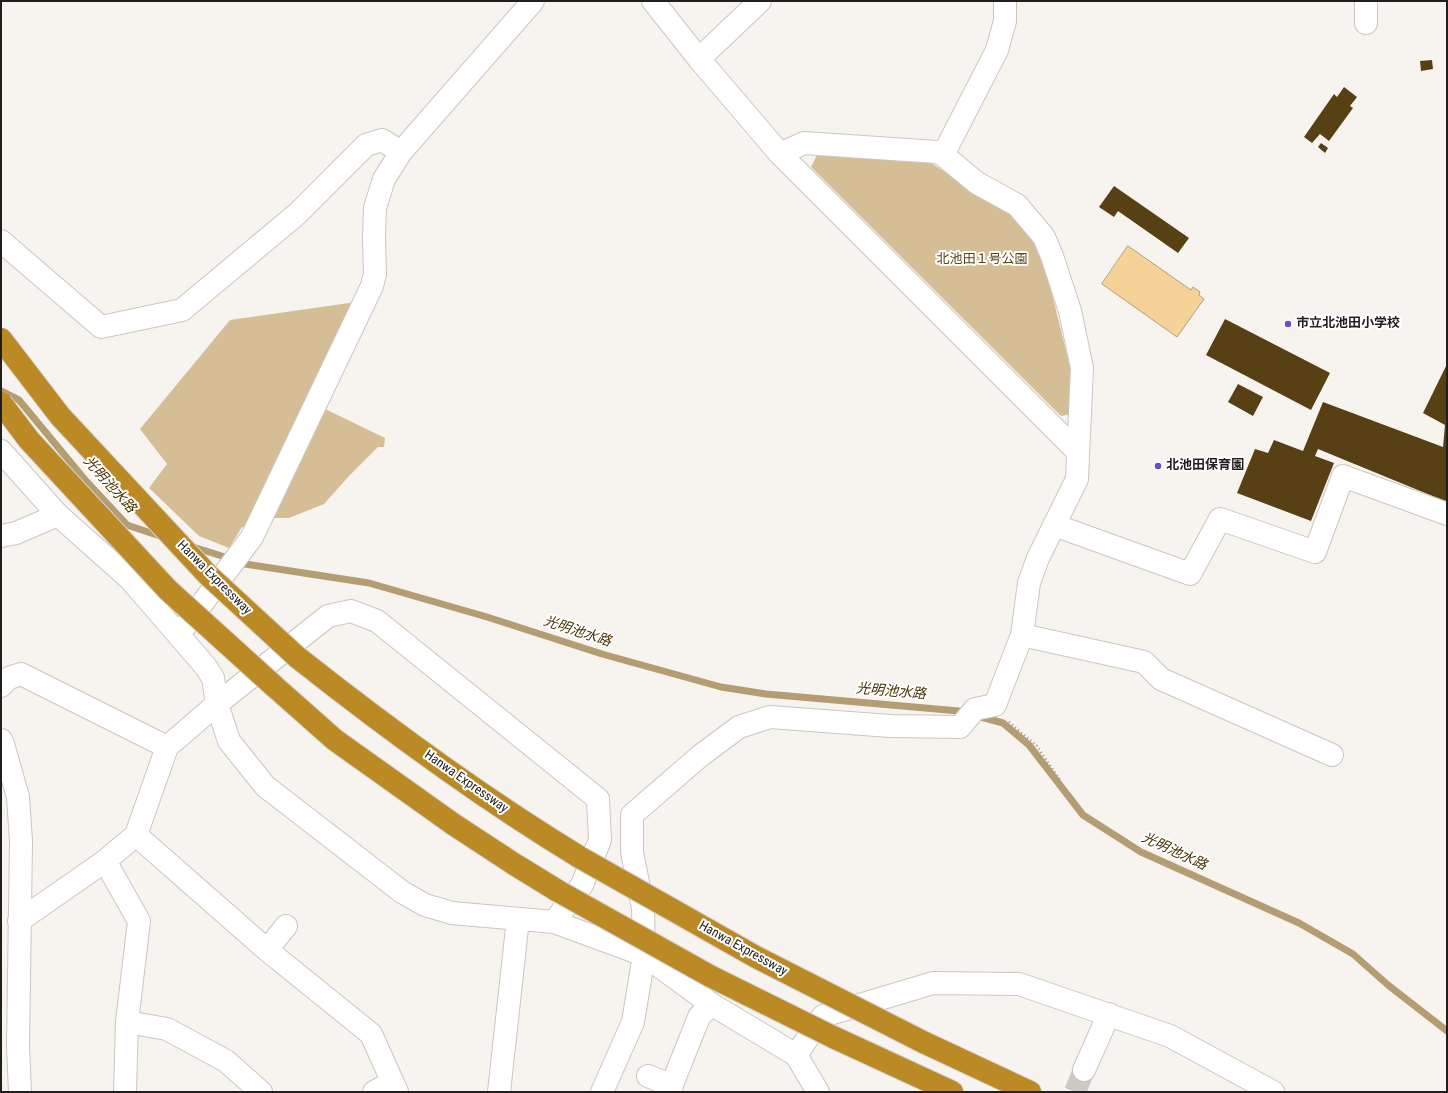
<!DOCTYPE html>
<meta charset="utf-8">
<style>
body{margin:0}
#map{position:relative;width:1448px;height:1093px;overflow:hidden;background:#f7f4ef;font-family:"Roboto Condensed",sans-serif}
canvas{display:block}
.frame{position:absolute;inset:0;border:2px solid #211f1e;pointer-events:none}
</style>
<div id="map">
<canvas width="1448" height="1093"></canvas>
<div class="frame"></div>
</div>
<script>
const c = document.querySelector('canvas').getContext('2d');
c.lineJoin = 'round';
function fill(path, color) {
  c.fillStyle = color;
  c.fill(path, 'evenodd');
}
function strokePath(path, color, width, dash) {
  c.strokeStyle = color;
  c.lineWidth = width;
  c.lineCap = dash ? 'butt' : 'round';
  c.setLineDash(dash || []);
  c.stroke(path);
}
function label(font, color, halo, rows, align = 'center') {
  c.font = font + ' "Roboto Condensed","Noto Sans JP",sans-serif';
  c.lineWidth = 4;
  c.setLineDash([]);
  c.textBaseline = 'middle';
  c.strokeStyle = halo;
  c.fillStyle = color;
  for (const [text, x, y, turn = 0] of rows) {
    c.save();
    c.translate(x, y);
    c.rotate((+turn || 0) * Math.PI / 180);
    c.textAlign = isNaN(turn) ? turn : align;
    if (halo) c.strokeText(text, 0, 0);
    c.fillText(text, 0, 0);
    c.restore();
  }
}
const green = new Path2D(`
 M817,155L931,163L1019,219L1040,245L1070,367L1072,414L1061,416L811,167Z
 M356,302L250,528L242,527L229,548L199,536L149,488L167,464L140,429L230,320Z
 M323,408L385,438L384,447H378L349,476L324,504L289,518H270Z`);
const water = new Path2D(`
 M1128,246L1191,290L1193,287L1200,292L1199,295L1204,299L1177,337L1102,284Z`);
const stream = new Path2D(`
 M1,391L19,400L86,481L127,525L163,537
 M190,546L225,557
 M245,564L369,583L487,617L602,654L721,687L766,694L959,711L1003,723L1029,745L1083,815L1141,852L1299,923L1353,954L1388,985L1447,1031`);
const building = new Path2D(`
 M1432,60L1433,69L1421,71L1420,61Z
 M1344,87L1357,97L1350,106L1353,108L1329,141L1320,134L1312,143L1304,137L1334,94L1337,97Z
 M1321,143L1328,148L1325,153L1318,147Z
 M1114,186L1189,238L1178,253L1118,211L1114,217L1099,207Z
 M1225,319L1330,373L1311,410L1206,355Z
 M1447,364V502L1318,449L1315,456L1334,463L1311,521L1237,493L1255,449L1268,453L1274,440L1303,451L1323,402L1443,447L1445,425L1423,413Z
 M1238,384L1263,397L1253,416L1228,402Z`);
const minorTunnel = new Path2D(`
 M1075,1092L1084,1070`);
const path = new Path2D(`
 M1009,722L1037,746L1060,780`);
const minor = new Path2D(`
 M653,1L699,59L780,154L1078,452
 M1366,23V1
 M699,59L760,1
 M943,155L997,50L1005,21V1
 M1,241L101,327L182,310L297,214L366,145L382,140L401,152
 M1,451L58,515L130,579L206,667L213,678L217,704L229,741L265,786L402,892L425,905L452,913L554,922L644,955L711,1004L796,1055L818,1092
 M1054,525L1190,574L1220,519L1315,552L1343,476L1447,514
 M1,536L16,533L58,515
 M183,629L252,537L372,286L375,274L374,237L375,208L384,179L401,152L533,1
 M1022,635L1144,662L1161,679L1332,755
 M1,686L9,678L21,674L167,747
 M1,740L3,744L18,797L21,841L18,1046L20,1092
 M136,835L267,950L371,1034L397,1092
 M105,861L139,921L127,1022L125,1092
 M19,921L105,861L136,835L167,747L217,704L328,616L351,611L377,621L598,799L600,840L582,885L554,922
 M267,950L286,926
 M127,1022L167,1029L226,1061L261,1092
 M796,1055L823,1016L933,983L1019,984L1170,1036L1273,1092
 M1084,1070L1109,1014
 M648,1076L672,1086
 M374,1092L392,1082
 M499,1092L518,919
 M602,1092L633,1022L644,955L643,908L632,852V815L700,756L739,727L770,717L890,726L960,727L975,709L995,705L1022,635L1029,583L1038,558L1077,479L1082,368L1070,311L1052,256L1044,237L1017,205L977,183L943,155L937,152L804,143L780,154
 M669,1092L699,1017L711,1004`);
const motorway = new Path2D(`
 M297,657C388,729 482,798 581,858
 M274,686L335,740L453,824L514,864L558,891
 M833,1037L952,1092
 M923,1042L1030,1092`);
const motorwayBridge = new Path2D(`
 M1,339L60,416L208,575L297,657
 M1,403L29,440L168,590L274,686
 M581,858L756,957L923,1042
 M558,891L710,976L833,1037`);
const markers = [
 [1288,324,4,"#6c4cc5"],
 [1158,466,4,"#6c4cc5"]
];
const parkNames = [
 ["北池田１号公園",982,260]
];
const poiNames = [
 ["市立北池田小学校",1296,324],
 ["北池田保育園",1166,466]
];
const streetNames = [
 ["Hanwa Expressway",214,578,45],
 ["Hanwa Expressway",466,782,35],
 ["Hanwa Expressway",743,949,29]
];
const waterNames = [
 ["光明池水路",109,485,48],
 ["光明池水路",577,632,18],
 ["光明池水路",891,692,5],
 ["光明池水路",1174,852,25]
];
fill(green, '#d5be96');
fill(water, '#f5d398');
strokePath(water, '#b59d73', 1);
strokePath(stream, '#b59d73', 7);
fill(building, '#574013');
strokePath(minorTunnel, '#ccc9c5', 22, [22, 11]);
strokePath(minor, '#cac7c2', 24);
strokePath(motorway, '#d3d2d2', 24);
strokePath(path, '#928f8c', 2.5, [1, 3]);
strokePath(minor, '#fff', 22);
strokePath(motorway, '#bb8a24', 22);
strokePath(motorwayBridge, '#d3d2d2', 24, []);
strokePath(motorwayBridge, '#bb8a24', 22);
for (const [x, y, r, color] of markers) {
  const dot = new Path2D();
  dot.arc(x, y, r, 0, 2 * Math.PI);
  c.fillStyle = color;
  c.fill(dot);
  strokePath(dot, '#fff', 1.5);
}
label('13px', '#5c4417', '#fff', parkNames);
label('bold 13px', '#211f1e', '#fff', poiNames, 'left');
label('13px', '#211f1e', '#fff', streetNames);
label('italic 14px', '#4a3402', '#fff', waterNames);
</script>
